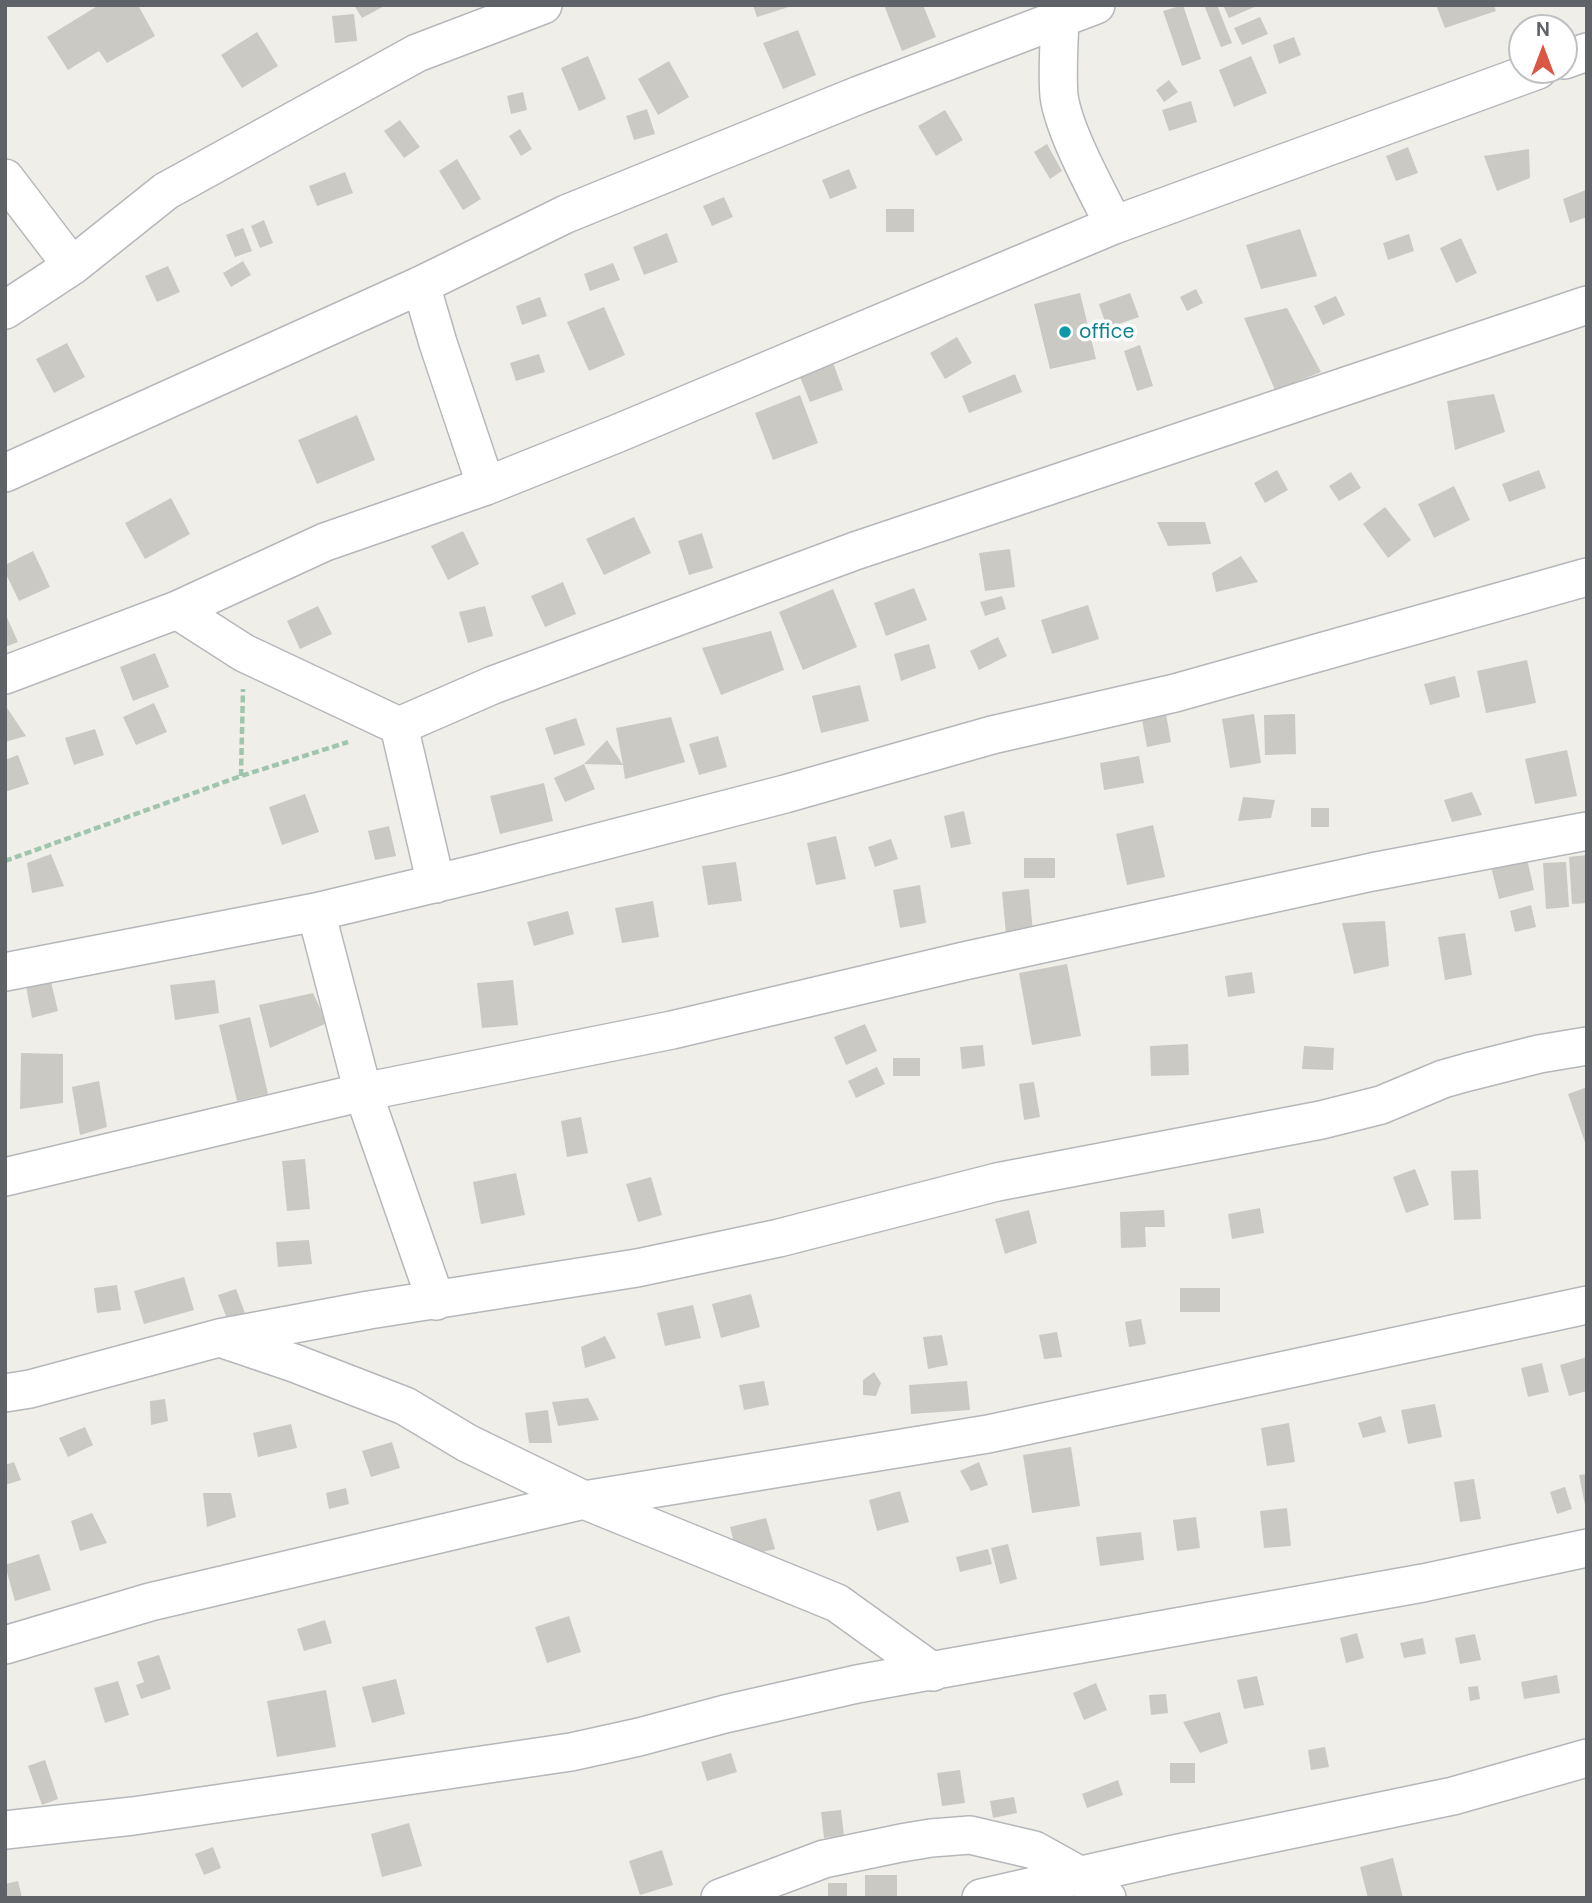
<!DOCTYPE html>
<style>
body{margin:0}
#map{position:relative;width:1592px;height:1903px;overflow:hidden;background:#f0eee8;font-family:"DM Sans",sans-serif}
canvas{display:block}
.frame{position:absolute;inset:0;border:7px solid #5f6266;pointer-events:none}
.north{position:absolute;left:1508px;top:14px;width:70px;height:70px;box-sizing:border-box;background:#fff;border:2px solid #bfc0c2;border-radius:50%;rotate:0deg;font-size:19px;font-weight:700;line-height:28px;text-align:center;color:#5f6266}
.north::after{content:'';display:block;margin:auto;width:24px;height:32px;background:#db5643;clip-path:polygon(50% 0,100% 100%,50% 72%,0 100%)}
</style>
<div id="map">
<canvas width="1592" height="1903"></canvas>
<div class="frame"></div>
<div class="north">N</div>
</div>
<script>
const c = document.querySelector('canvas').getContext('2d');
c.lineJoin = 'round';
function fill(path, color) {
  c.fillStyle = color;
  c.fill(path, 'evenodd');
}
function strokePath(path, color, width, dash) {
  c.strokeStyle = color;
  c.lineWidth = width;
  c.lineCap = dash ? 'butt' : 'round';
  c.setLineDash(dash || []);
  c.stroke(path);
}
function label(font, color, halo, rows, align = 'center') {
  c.font = font + ' "DM Sans",sans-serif';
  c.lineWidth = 7;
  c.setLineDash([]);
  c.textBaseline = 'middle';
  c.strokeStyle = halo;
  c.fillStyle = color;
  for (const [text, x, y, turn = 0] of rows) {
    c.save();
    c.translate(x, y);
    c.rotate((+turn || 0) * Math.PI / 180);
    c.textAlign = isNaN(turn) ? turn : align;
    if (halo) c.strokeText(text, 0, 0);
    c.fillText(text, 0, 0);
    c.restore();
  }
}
const building = new Path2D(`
 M99,5H138L155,36L107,63L99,51L68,70L47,37Z
 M354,5H386L362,18Z
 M753,5H792V6L757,17Z
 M884,5H923L936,37L902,51Z
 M1183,5L1201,59L1182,66L1163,11Z
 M1204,5H1217L1232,43L1221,47Z
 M1223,5H1259L1229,18Z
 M1436,5H1494L1496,11L1445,28Z
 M354,14L357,41L335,43L332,16Z
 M1260,17L1268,34L1242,45L1234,28Z
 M798,30L816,75L783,89L763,43Z
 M257,32L278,66L242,88L221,55Z
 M1294,37L1301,55L1279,64L1273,45Z
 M588,56L606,99L579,111L561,68Z
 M1251,56L1267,93L1234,107L1219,70Z
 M669,61L689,97L658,115L638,79Z
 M1169,80L1178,92L1164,102L1156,90Z
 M523,92L527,110L511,114L507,96Z
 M1191,101L1197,122L1169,131L1162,110Z
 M647,109L655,134L634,140L626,116Z
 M945,110L963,140L936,156L918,126Z
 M400,120L420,147L404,158L384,131Z
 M520,129L532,149L521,156L509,136Z
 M1047,144L1062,171L1050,179L1034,152Z
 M1408,147L1418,173L1396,181L1386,156Z
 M1529,149L1530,178L1497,191L1484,156Z
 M457,159L481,199L463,210L439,171Z
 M849,169L857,188L830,199L822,180Z
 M345,172L353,193L317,206L309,186Z
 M1586,190L1587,217L1570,223L1563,199Z
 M724,197L733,217L712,226L703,206Z
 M886,209H914V232H886Z
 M264,220L273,243L260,248L251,226Z
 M243,228L252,251L235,257L226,235Z
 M1300,229L1317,276L1261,289L1246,245Z
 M667,233L678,262L644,275L633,247Z
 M1409,234L1414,251L1388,260L1383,243Z
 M1461,238L1477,273L1456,283L1440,248Z
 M243,261L251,275L231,287L223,273Z
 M613,263L620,280L590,291L584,274Z
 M168,266L180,292L157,302L145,276Z
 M1196,289L1203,303L1187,311L1180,297Z
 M1080,293L1096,359L1050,369L1034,304Z
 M1130,293L1139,317L1107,328L1099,304Z
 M1336,296L1345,315L1323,325L1314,306Z
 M540,297L547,316L522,325L516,306Z
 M604,307L625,355L589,371L567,322Z
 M1287,308L1321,372L1275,390L1244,318Z
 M957,337L972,363L945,379L930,353Z
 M67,343L85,377L54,393L36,359Z
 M1140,345L1153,386L1137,391L1124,351Z
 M828,349L843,390L810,402L794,362Z
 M539,354L545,372L516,381L510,363Z
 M1015,374L1022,392L969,413L962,396Z
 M1494,394L1505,432L1455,450L1447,401Z
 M800,395L818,443L773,460L755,413Z
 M357,415L375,460L317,484L298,440Z
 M1277,470L1288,490L1265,503L1254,483Z
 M1539,470L1546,488L1509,502L1502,484Z
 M1351,472L1361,488L1339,501L1329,486Z
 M1454,486L1470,520L1434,538L1418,504Z
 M171,498L190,534L145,559L125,523Z
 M1385,507L1411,540L1388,558L1363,524Z
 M634,517L651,553L604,575L586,539Z
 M1157,522H1205L1211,544L1168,546Z
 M463,531L479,564L448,580L431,546Z
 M702,533L713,568L689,575L678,541Z
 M1010,549L1015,587L985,591L979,553Z
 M33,551L50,587L19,601L5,572V565Z
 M1241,556L1258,582L1216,592L1212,573Z
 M563,582L576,614L545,627L531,596Z
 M914,588L927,620L886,636L874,603Z
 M833,589L857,647L803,670L779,612Z
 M1002,596L1006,609L985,616L980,602Z
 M1088,605L1099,639L1052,654L1041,620Z
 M318,606L332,634L300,649L287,621Z
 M485,606L493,636L468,643L459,612Z
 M5,613L18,642L5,647Z
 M771,631L784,670L721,695L702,648Z
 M998,637L1007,656L979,670L970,651Z
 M929,644L936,668L901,681L894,654Z
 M155,653L169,687L133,701L120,667Z
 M1527,660L1536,703L1486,713L1477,671Z
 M1455,676L1460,697L1430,705L1424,684Z
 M860,685L869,721L821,733L812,696Z
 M154,703L167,732L136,745L123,717Z
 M5,705L26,736L5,742Z
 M1165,709L1171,742L1147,747L1141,714Z
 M1254,714L1261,763L1230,768L1222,719Z
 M1295,714L1296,754L1265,755L1264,715Z
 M671,717L685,762L625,779L623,765L584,764L607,740L623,765L616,728Z
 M576,718L585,745L554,755L545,728Z
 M95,729L104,755L74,765L65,738Z
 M718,736L727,767L699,775L689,744Z
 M1567,750L1577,796L1535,804L1525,759Z
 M18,755L29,784L5,792V760Z
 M1139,756L1144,783L1104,790L1100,763Z
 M584,764L595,789L565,802L554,778Z
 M544,783L553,821L500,834L490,796Z
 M1472,792L1482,815L1452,822L1444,800Z
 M305,794L319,832L282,845L269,807Z
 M1243,797L1275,800L1271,818L1238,821Z
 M1311,808H1329V827H1311Z
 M964,811L971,844L951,848L944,816Z
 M1153,825L1165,877L1127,885L1116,834Z
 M389,826L396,856L375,860L368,831Z
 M836,836L846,879L816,885L807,843Z
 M891,839L898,859L875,867L868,847Z
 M51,854L64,886L32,893L27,863Z
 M1526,854L1534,890L1499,899L1490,863Z
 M1587,855V903L1572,904L1569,857Z
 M1024,858H1055V878H1024Z
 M736,862L742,901L708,905L702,866Z
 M1566,862L1569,907L1546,909L1543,863Z
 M920,885L926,923L900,928L893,890Z
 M1029,889L1033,932L1006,934L1002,892Z
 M653,901L659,937L622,943L615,908Z
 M1531,905L1536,927L1515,932L1510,911Z
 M568,911L574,934L534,946L527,922Z
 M1385,921L1389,966L1354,974L1342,923Z
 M1465,933L1472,975L1445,980L1438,937Z
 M1067,964L1081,1036L1032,1045L1019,973Z
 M1252,972L1255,993L1228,997L1225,976Z
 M50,978L58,1011L32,1018L25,981Z
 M215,980L219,1013L175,1020L170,985Z
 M513,980L518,1025L482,1028L477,983Z
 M313,993L327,1023L270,1048L259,1005Z
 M250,1017L268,1094L237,1101L219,1025Z
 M865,1024L877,1051L846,1065L834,1037Z
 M1188,1044L1189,1075L1151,1076L1150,1046Z
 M983,1045L985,1066L962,1069L960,1047Z
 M1304,1046L1334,1048L1333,1070L1302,1069Z
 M21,1053L63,1054V1103L20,1109Z
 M893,1058H920V1076H893Z
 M877,1067L885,1084L856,1098L848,1081Z
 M99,1081L107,1127L80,1135L72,1087Z
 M1034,1082L1040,1117L1024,1120L1019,1084Z
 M1587,1087V1145H1586L1568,1094Z
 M581,1117L588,1153L567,1157L561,1121Z
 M305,1159L310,1209L287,1211L282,1161Z
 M1415,1169L1429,1205L1406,1213L1393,1177Z
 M1478,1170L1481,1219L1454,1220L1451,1171Z
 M516,1173L525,1215L481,1224L473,1182Z
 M651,1177L662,1215L638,1222L626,1184Z
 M1260,1208L1264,1233L1232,1239L1228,1214Z
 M1029,1210L1037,1243L1005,1254L995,1219Z
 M1164,1210L1165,1227H1145L1146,1247L1121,1248L1120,1212Z
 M309,1240L312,1264L278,1267L276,1242Z
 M184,1277L194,1310L144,1324L134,1291Z
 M117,1285L121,1310L97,1313L94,1288Z
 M1180,1288H1220V1312H1180Z
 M236,1289L248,1321L230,1327L218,1295Z
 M751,1294L760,1327L721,1338L712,1304Z
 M693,1305L701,1338L665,1346L657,1313Z
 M1141,1319L1146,1344L1129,1347L1125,1322Z
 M1057,1332L1062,1357L1044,1359L1039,1335Z
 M942,1335L948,1365L928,1369L923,1337Z
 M605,1336L616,1358L585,1368L581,1347Z
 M1587,1357V1391L1569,1396L1560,1365Z
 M1542,1363L1549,1392L1528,1397L1521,1368Z
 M874,1372L881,1383L876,1396L863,1395V1380Z
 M764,1381L769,1405L744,1410L739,1385Z
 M967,1381L970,1410L911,1414L909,1385Z
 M588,1398L599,1420L558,1426L552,1402Z
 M165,1399L168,1421L151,1425L150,1401Z
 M1435,1404L1442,1437L1408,1444L1401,1410Z
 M548,1410L552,1443H529L525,1413Z
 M1381,1416L1386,1432L1363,1438L1358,1423Z
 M1289,1423L1295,1462L1267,1466L1261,1428Z
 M291,1424L297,1448L258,1457L253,1433Z
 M85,1427L93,1445L68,1457L59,1438Z
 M392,1442L400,1468L371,1477L362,1451Z
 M1071,1447L1080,1506L1032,1513L1023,1455Z
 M14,1462L21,1480L5,1485V1465Z
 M979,1462L988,1485L971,1491L960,1471Z
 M1587,1474V1505H1585L1579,1475Z
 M1474,1479L1481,1519L1460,1522L1454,1482Z
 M1565,1487L1572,1509L1557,1514L1550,1492Z
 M346,1488L349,1504L329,1509L326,1493Z
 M900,1491L909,1522L877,1531L869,1500Z
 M203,1493H231L236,1517L207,1527Z
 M1287,1508L1291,1546L1264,1548L1260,1511Z
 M92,1513L107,1543L80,1551L71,1521Z
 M1196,1517L1200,1548L1177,1551L1173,1520Z
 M766,1518L775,1549L738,1558L730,1527Z
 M1141,1532L1144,1560L1100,1566L1096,1537Z
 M1008,1544L1017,1579L1000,1584L991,1548Z
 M988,1549L992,1564L960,1572L956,1557Z
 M39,1554L51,1590L15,1601L5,1565Z
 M569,1616L581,1652L547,1663L535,1627Z
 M325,1620L332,1643L304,1651L297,1629Z
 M1357,1633L1364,1658L1346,1663L1340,1638Z
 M1475,1634L1481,1660L1460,1664L1455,1638Z
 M1423,1638L1426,1654L1404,1658L1400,1643Z
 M159,1655L171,1689L141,1699L136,1685L144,1682L137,1662Z
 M1557,1675L1560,1693L1524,1699L1521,1682Z
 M1257,1676L1264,1705L1244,1709L1237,1680Z
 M396,1679L405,1714L372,1723L362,1687Z
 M118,1681L129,1715L105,1723L94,1688Z
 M1096,1683L1107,1710L1084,1720L1073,1693Z
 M1478,1686L1480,1699L1470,1701L1468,1687Z
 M326,1690L336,1747L277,1757L267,1701Z
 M1166,1694L1168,1713L1151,1715L1149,1695Z
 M1220,1712L1228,1743L1200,1753L1183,1722Z
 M1325,1747L1329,1767L1311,1770L1308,1750Z
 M731,1753L737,1772L707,1781L701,1762Z
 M45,1760L58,1799L42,1805L28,1766Z
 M1170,1763H1195V1783H1170Z
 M960,1770L965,1803L942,1806L937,1773Z
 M1118,1780L1123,1795L1087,1808L1082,1794Z
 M1014,1797L1017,1813L993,1818L990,1801Z
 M841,1810L844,1836L824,1838L821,1812Z
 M409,1823L422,1866L382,1877L371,1834Z
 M213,1847L221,1868L204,1875L195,1854Z
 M662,1850L673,1885L640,1895L629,1861Z
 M1393,1858L1403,1898H1368L1360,1867Z
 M865,1875H897V1897H865Z
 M18,1881L22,1898H5V1884Z
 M828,1883H847V1898H828Z`);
const path = new Path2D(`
 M241,776L243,689
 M5,861L241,776L348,742`);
const minor = new Path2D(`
 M1060,20C1059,45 1057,71 1059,96C1064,132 1097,191 1114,225
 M1564,60L1587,52
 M5,178L72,266L5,310
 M72,266L166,191L417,53L543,5
 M421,285L438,343L486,486
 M5,473L421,285L566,214L859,95L1096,5
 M177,610L244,653L399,726L493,685L855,551L1587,305
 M5,675L177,610L325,542L486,486L616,434L1114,225L1538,70
 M399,726L436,884
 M316,912L363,1092L436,1301
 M5,972L316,912L479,873L785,794L992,735L1175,693L1587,577
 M5,1177L363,1092L672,1030L964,961L1372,872L1587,831
 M220,1338L294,1363L405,1406L467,1443L584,1500L837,1603L933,1672
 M5,1393L30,1389L219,1338L369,1310L637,1268L779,1238L997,1182L1321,1120L1381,1105L1443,1079L1468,1072L1539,1054L1587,1046
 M5,1645L150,1602L584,1500L988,1434L1587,1305
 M5,1830L133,1816L571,1752L639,1737L725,1714L857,1684L1423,1583L1587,1548
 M720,1898L824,1859L901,1843L931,1838L970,1835L1034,1850L1079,1875L1107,1898
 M981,1898L1174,1854L1453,1796L1587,1758`);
const markers = [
 [1065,332,7,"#0f9aa8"]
];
const cultureNames = [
 ["office",1079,332]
];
fill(building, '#cbc9c4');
strokePath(minor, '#b5b7bb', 40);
strokePath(path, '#a0c5ad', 4.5, [7, 3.5]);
strokePath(minor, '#fff', 37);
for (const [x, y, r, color] of markers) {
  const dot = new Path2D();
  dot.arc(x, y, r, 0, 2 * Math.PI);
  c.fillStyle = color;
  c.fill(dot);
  strokePath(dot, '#fff', 2.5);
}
label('21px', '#0d838f', '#fff', cultureNames, 'left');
</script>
